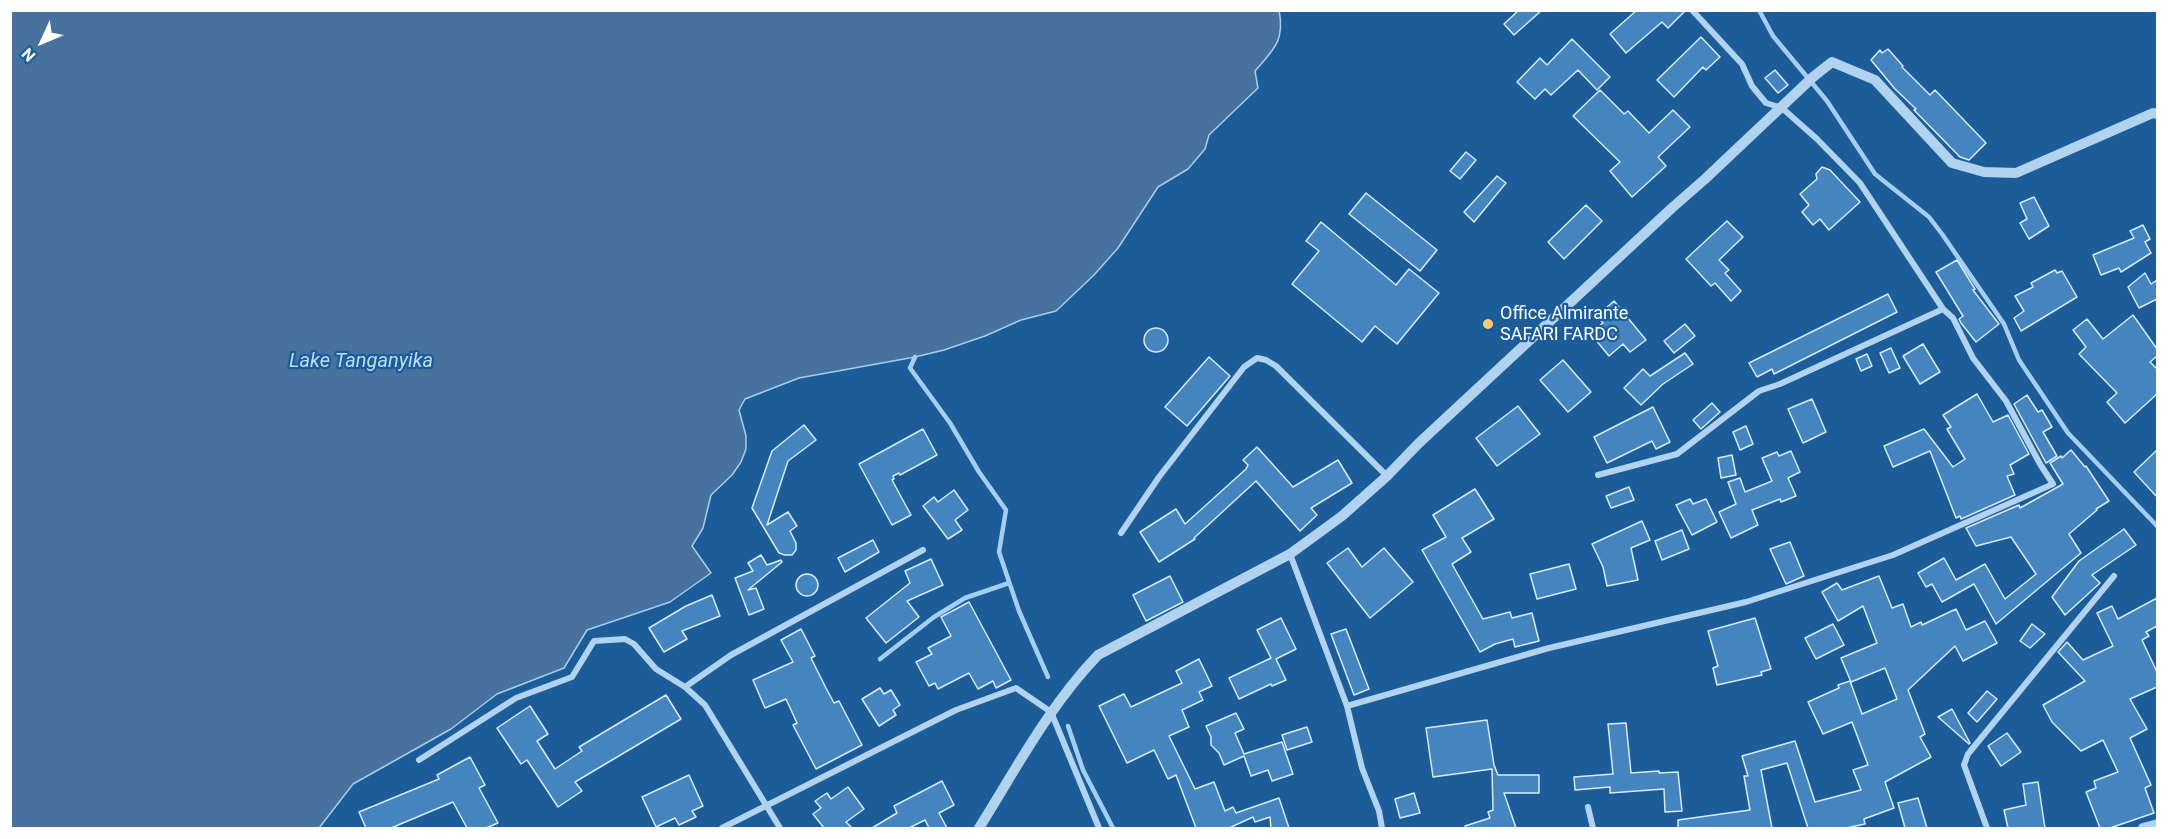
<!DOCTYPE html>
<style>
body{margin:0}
#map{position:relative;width:2168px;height:839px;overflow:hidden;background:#1c5c98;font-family:Roboto,sans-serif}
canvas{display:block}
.frame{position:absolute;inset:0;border:12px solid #fff;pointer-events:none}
.north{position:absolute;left:12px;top:12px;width:60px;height:60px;-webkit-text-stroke:4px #1c5c98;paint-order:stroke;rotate:226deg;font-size:16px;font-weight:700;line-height:24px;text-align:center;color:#fff}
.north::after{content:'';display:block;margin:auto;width:21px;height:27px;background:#fff;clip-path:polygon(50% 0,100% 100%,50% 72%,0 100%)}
</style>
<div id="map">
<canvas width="2168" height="839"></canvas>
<div class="frame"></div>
<div class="north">N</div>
</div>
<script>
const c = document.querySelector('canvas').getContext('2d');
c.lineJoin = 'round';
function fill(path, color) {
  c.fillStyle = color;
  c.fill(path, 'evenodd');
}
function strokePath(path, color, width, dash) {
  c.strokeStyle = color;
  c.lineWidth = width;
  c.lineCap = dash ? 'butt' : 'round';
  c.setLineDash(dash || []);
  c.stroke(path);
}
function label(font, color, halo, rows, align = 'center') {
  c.font = font + ' Roboto,sans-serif';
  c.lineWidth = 4.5;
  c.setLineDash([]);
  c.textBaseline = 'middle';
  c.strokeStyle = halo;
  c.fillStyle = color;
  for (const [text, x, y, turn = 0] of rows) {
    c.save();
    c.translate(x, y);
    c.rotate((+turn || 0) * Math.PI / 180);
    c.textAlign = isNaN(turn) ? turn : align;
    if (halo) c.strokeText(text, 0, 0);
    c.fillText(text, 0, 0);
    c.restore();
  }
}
const water = new Path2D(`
 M1279,10C1285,41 1274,49 1255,71L1258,88L1209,135L1205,149L1188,169L1158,187L1118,248L1094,275L1056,311L1021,320L985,336L944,350L915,357L799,378L745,399L739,410L746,436V449L741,462L732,475L711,495L703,528L692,546L711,573L670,602L587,630L564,668L497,694L451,729L353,784L319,828H11V11Z`);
const stream = new Path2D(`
 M1759,10L1773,36L1827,101L1875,174L1929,217L1942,234L2004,324L2019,360L2068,433L2158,527
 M915,357L910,368L950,423L979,472L1006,510L999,552L1019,611L1048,677
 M880,659L934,617L965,598L1009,583
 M1068,726L1083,770L1113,828`);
const building = new Path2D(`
 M1519,10H1542L1514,35L1504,24Z
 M1637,10H1686L1668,28L1662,22L1626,53L1610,34Z
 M1701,37L1720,57L1706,70L1703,67L1674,97L1657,80Z
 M1572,39L1610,77L1597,90L1578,70L1551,95L1545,89L1535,99L1517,82L1540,58L1547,65Z
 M1888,49L1903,66L1902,67L1930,95L1935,90L1986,143L1969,160L1960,157L1914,110L1916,109L1895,89L1871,60L1880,50L1882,53Z
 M1775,70L1788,85L1778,93L1765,78Z
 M1600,90L1624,114L1628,111L1649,133L1673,110L1690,127L1658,157L1666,166L1632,197L1610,171L1620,162L1573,116Z
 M1466,152L1476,160L1460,179L1450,171Z
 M1822,167L1830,170L1860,202L1829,230L1820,219L1813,225L1802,212L1809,205L1800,194L1817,179L1816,174Z
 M1497,176L1506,183L1474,222L1464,212Z
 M1366,193L1437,250L1420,271L1349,214Z
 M2034,197L2049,226L2029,239L2020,223L2027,219L2020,203Z
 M1586,205L1602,221L1564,259L1548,242Z
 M1727,221L1743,237L1719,260L1729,270L1725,273L1741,291L1731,301L1715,283L1711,286L1686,259Z
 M1321,222L1396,285L1409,269L1439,293L1397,344L1375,326L1362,342L1292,284L1319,251L1306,241Z
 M2143,225L2150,239L2145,242L2151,253L2121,272L2119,268L2101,275L2093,255L2134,238L2130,231Z
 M1957,260L1975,289L1973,290L1999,324L1976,342L1961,323L1959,319L1963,316L1936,272Z
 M2055,270L2057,273L2062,271L2077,297L2021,331L2014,318L2024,311L2015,296L2033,287L2031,283Z
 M2145,273L2151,284L2157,280V299L2139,308L2128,287Z
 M1888,294L1897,312L1774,374L1772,369L1757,377L1749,363Z
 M1614,301L1646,340L1630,352L1623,344L1609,356L1590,333L1603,323L1597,316Z
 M2133,315L2157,349V356L2150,362L2157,369V394L2125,423L2107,402L2117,393L2079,354L2086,347L2073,330L2087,319L2103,339Z
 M1685,324L1695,336L1674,353L1664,341Z
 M1144 340a12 12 0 1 1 24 0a12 12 0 1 1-24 0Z
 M1923,344L1940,372L1920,384L1903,356Z
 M1891,348L1900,368L1889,373L1880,353Z
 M1685,353L1693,364L1663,384L1641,405L1624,388L1643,369L1650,376Z
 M1867,354L1872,366L1861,371L1856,359Z
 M1209,357L1230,376L1187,426L1165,407Z
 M1563,360L1591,392L1568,412L1540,380Z
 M1977,394L1993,422L2008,415L2029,454L2010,465L2014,474L2007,476L2015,495L1961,519L1960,516L1956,518L1930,451L1893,467L1884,446L1924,429L1953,467L1965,459L1947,429L1951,427L1943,415Z
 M2027,395L2038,412L2042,410L2052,427L2043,432L2057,456L2046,463L2014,404Z
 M1812,399L1826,432L1803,443L1788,409Z
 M1712,403L1720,412L1701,429L1693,420Z
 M1518,406L1540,434L1497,466L1476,438Z
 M1653,407L1670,442L1656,449L1652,441L1607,463L1594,437Z
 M804,425L816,440L788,461L767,525L788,512L797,526L790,531L796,543V550L792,555H785L779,553L752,508L772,451Z
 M1746,426L1753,444L1740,450L1733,432Z
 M923,429L937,455L900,475L899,473L893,476L894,479L892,480L911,515L892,525L859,464Z
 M1257,447L1293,487L1338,460L1352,483L1311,508L1317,515L1300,531L1256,481L1194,538L1195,539L1159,562L1140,532L1176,509L1185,524L1246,469L1248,465L1243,460Z
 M2071,450L2085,467L2086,466L2109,501L2096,509L2097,510L2069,534L2081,553L1996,624L1974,584L1942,602L1932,584L1926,587L1918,573L1944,558L1956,580L1985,564L2005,599L2036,574L2011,537L1976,546L1966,528L2019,505L2020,508L2063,484L2050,463L2061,456L2062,458Z
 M2157,450V497L2134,472Z
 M1791,451L1800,472L1788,478L1796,496L1781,502L1780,499L1752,510L1758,525L1731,538L1719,512L1736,504L1728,482L1740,478L1745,492L1772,481L1762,458L1777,452L1779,456Z
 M1732,455L1736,475L1721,478L1718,458Z
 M1629,487L1634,500L1611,508L1606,496Z
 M1475,489L1494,519L1462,538L1471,552L1452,564L1483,619L1510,612L1512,618L1532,613L1539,641L1515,647L1513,639L1495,644L1480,652L1422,550L1446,537L1433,515Z
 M954,490L968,510L955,520L962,530L948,539L923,506L934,497L938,502Z
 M1690,499L1693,504L1706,499L1717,522L1692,535L1676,505Z
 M1642,521L1650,540L1631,548L1638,580L1607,586L1603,567L1592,544Z
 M2124,529L2136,545L2092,575L2100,583L2065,615L2052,597L2079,561Z
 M1682,530L1689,549L1662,560L1655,541Z
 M873,540L879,552L845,572L838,558Z
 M1790,542L1804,576L1786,584L1770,549Z
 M1348,548L1362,567L1384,548L1413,582L1370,618L1327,563Z
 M761,555L767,565L781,560L782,562L748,590L756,588L764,609L749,615L735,578L753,571L748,563Z
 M931,559L943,585L907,601L919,617L886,643L866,618L910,583L905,571Z
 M1569,564L1576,589L1537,599L1530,574Z
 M796 585a11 11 0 1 1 22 0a11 11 0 1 1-22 0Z
 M1170,576L1183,602L1146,621L1133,595Z
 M1879,576L1892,608L1903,604L1911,627L1921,622L1922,625L1956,609L1966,630L1985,621L1997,643L1963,661L1955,646L1908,690L1925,734L1920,737L1931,757L1885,782L1894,808L1864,819L1865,824L1846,828H1808L1787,763L1761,770L1772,828H1678V820L1750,810L1744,776H1748L1742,756L1795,741L1815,802L1861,790L1853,770L1868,765L1852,722L1823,734L1808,702L1839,688L1838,685L1850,681L1862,714L1897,699L1885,668L1851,682L1841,658L1877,643L1863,606L1838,621L1822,592L1837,583L1842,590Z
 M712,595L720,616L682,631L687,639L664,652L649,628L686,606Z
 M2157,598V626L2146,632L2149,636L2142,640L2157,672V687L2130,699L2147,729L2130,738L2151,785L2145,788L2154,813L2110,828H2100L2086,792L2096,788L2094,781L2118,772L2103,740L2081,751L2052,722L2043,705L2085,681L2058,652L2067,642L2083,660L2113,646L2097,613L2112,606L2118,619Z
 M969,602L1011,680L996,688L993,681L978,689L969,673L938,689L935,683L929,686L916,662L932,654L928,648L951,636L941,617Z
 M1281,618L1296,649L1276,659L1286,680L1272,686L1271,684L1239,699L1229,678L1271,658L1257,630Z
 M1755,618L1771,669L1761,672L1762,675L1717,685L1713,668L1718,666L1708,631Z
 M1833,624L1844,645L1816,659L1805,638Z
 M2032,624L2045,634L2030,648L2020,641Z
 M801,629L815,656L811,658L826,688L834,703L839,701L862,745L816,769L793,725L797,723L786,699L765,708L753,680L793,662L781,640Z
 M1346,629L1369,689L1354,695L1331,634Z
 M1199,659L1212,686L1199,692L1203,700L1182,710L1189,727L1169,736L1195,789L1214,782L1225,811L1233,807L1236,813L1279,798L1289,828H1271L1270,817L1255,822L1253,817L1229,828H1196L1176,775L1168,779L1154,750L1127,763L1099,706L1124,694L1131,707L1182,683L1176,671Z
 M880,688L884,694L891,690L900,705L893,710L896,715L879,726L862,699Z
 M1987,691L1997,699L1977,722L1968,713Z
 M666,695L681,719L575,782L582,791L558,807L527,760L521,764L497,728L530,706L548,734L537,741L555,769L582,751L579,747Z
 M1952,709L1970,743L1969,744L1938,717Z
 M1236,713L1244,729L1235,733L1244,754L1282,742L1293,774L1272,781L1268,770L1251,776L1244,756L1224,765L1219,753L1211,745V737L1206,726Z
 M1487,720L1494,765L1498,775H1539V793H1504L1516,828H1466L1465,826L1490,818L1488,812L1493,810L1492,769L1433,777L1426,728Z
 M1626,723L1631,773L1659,771V773L1678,772L1682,811L1665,812L1664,789L1610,793V787L1575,790L1574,777L1613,774L1608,724Z
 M1307,727L1312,742L1287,750L1282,735Z
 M2007,733L2021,752L2001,766L1988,746Z
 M470,757L485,785L479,788L498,823L486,828H467L453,802L391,828H366L359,812L439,779L437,775Z
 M689,775L703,806L692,811L696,817L679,825L675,818L656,827L642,797Z
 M942,781L954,805L939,813L947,828H929L925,820L909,828H872L897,813L894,806Z
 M2038,782L2045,828H2008L2004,810L2026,805L2023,784Z
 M848,787L864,809L846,822L852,828H824L813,814L821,808L815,801L827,793L831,799Z
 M1414,793L1420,813L1400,818L1395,799Z
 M1918,798L1927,828H1905L1898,803Z`);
const minor = new Path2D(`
 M1598,475L1677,454L1759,391L1780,384L1943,309
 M1121,533L1159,477L1244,367L1257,358L1266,360L1276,366L1387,476
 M1290,554L1347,706L1362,768L1379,811L1382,828
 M685,687L731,655L923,550
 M1347,706L1549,648L1746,602L1893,555L2053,484L2040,464L2006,401L1973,358L1953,318L1943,309L1860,183L1817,139L1782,108L1766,103L1752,86L1742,64L1692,10
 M419,760L516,698L572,677L594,641L625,639L634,644L656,669L685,687L705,705L780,828
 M1588,807L1593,828
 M722,828L956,710L1016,688L1051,712L1099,828
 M1987,828L1964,765L1968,754L2114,576`);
const tertiary = new Path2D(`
 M979,828C1016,769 1049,706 1098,655L1290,554L1342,516L1387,476L1419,443L1673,207L1705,179L1813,77L1832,62L1875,80L1952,163L1984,172L2016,173L2153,113L2158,114
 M2143,828L2158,824`);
const markers = [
 [1488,324,6,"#ffca70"]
];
const poiNames = [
 ["Office Almirante",1500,314],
 ["SAFARI FARDC",1500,335]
];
const waterNames = [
 ["Lake Tanganyika",361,362]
];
fill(water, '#46729d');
strokePath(water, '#a4cff2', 1.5);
strokePath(stream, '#a4cff2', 4.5);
fill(building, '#4485bf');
strokePath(building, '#d8ebfb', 1.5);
strokePath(minor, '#b1d3f0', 6);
strokePath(tertiary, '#b1d3f0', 10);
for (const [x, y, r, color] of markers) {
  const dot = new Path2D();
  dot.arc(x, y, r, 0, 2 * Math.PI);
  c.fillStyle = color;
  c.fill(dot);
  strokePath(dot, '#1c5c98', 2);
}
label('18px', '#fff', '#1c5c98', poiNames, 'left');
label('italic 20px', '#bddcf7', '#1c5c98', waterNames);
</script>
